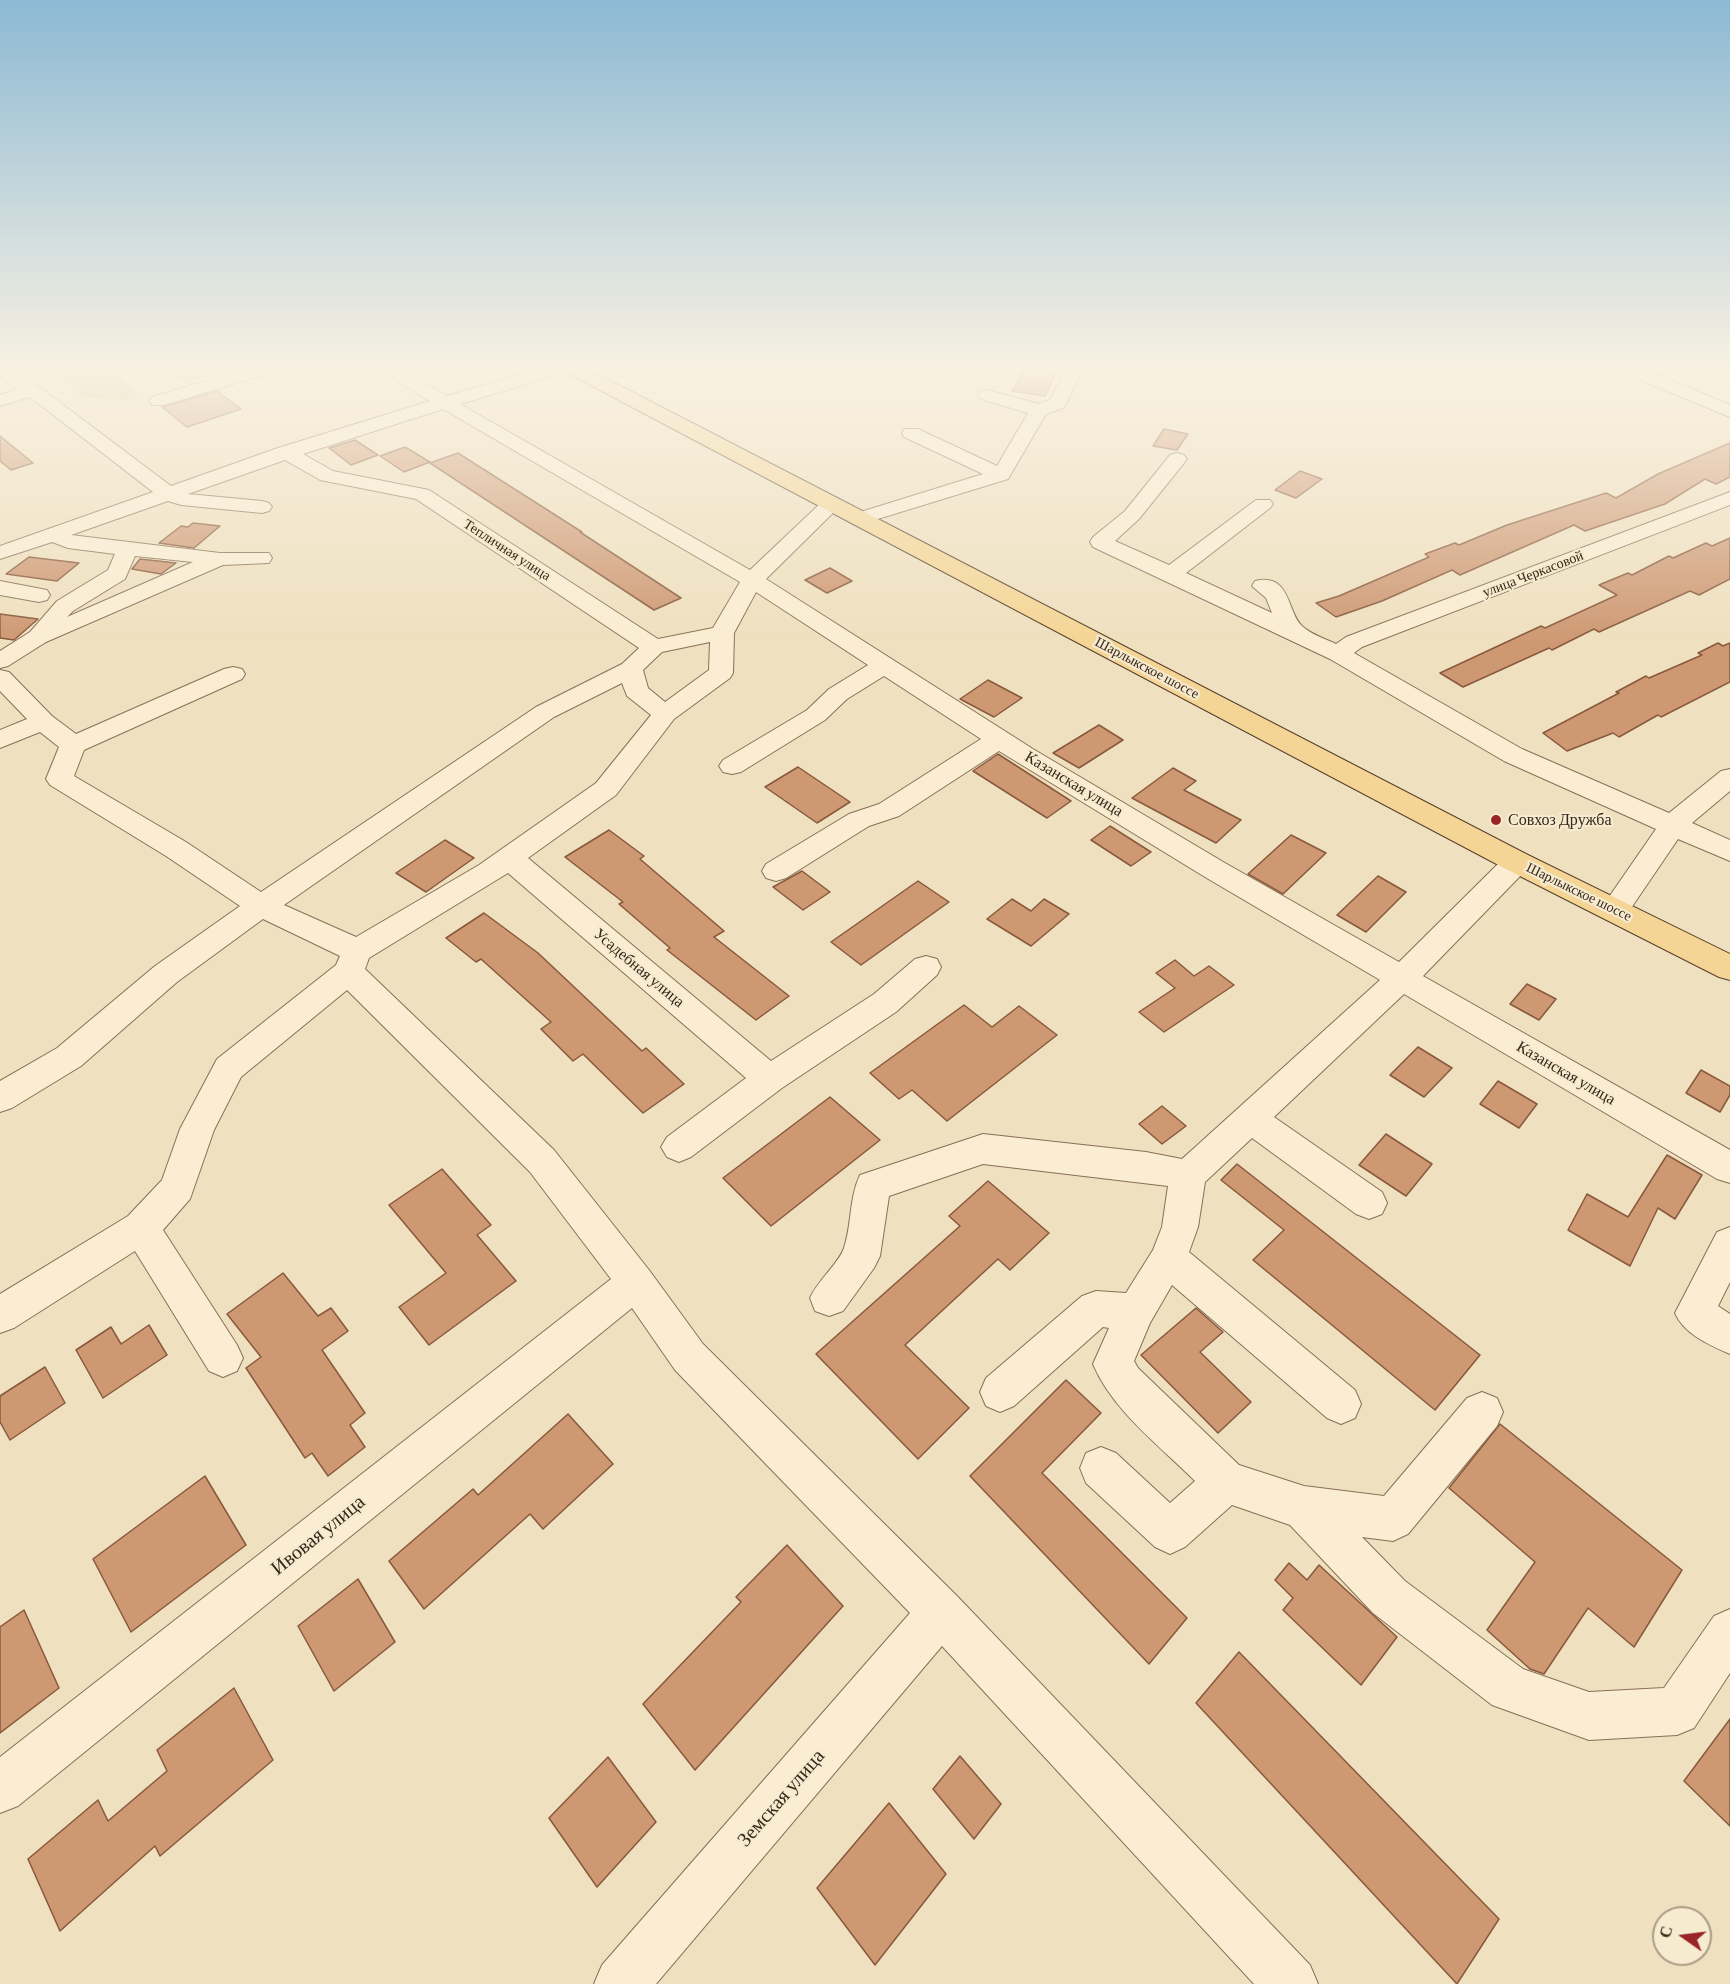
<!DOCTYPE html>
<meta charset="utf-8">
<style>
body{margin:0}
#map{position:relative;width:1730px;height:1984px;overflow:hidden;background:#efe0bf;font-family:"Crimson Pro",serif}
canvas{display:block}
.north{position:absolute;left:1652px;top:1906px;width:60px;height:60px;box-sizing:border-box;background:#f6eacf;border:2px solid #aa9c87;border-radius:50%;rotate:284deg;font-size:16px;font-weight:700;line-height:24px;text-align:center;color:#37281c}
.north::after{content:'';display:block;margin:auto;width:21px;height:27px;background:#992528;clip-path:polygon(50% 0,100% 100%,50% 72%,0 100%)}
</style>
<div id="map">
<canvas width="1730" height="1984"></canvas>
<div class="north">С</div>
</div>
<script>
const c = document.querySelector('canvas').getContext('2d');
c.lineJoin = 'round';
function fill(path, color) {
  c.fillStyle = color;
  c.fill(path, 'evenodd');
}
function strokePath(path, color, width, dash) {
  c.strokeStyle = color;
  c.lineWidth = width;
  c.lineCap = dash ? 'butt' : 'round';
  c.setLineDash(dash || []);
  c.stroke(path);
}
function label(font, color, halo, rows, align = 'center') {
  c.font = font + ' "Crimson Pro",serif';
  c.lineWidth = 4.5;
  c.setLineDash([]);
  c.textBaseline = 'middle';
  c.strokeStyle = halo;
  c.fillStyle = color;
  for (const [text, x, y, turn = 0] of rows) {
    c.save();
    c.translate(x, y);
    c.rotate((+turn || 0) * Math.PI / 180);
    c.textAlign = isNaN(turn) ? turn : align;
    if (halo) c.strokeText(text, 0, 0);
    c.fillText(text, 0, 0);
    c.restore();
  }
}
const green = new Path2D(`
 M41,365H148L119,376L139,395L130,401L84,397Z
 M167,365H236L240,367L186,383L163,371Z`);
const building = new Path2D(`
 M1028,365H1059L1045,396L1012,391Z
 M217,391L241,409L187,427L162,407Z
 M1164,429L1188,434L1177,450L1153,446Z
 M0,436L33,463L11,470L0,461Z
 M355,440L378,455L351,465L329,448Z
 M1730,443V477L1716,484L1705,479L1665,504L1585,531L1574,525L1460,575L1452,570L1382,601L1336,617L1316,603L1339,596L1429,557L1425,554L1455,543L1459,545L1507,525L1606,493L1616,498L1658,474Z
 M405,447L430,462L404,472L380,456Z
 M458,453L582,532H580L681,598L654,610L430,463Z
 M1300,471L1322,479L1296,498L1275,490Z
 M193,523L220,526L194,548L159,543L181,526L188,527Z
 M1730,538V579L1699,595L1690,591L1599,632L1594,629L1552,650L1549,648L1463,687L1440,673L1541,626L1545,628L1617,595L1599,585L1628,573L1632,575L1669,556L1673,558L1706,543L1712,546Z
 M29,557L79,563L57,581L6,574Z
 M140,559L176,563L161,574L132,569Z
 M830,568L852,581L827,593L805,580Z
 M0,614L38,619L14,640L0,638Z
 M1718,643L1723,646L1730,643V682L1661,717L1658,715L1619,737L1613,733L1567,751L1543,733L1619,693L1616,692L1646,676L1649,678L1702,655L1698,653Z
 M988,680L1022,698L994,717L960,699Z
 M1099,725L1123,740L1079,768L1053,753Z
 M998,754L1071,801L1047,818L973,771Z
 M798,767L850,802L817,823L765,787Z
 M1173,768L1196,781L1184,790L1241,820L1216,843L1132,798Z
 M1110,826L1151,852L1131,866L1091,840Z
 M609,830L644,856L640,859L724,931L714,937L789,996L756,1020L667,950L670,948L619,904L623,902L565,857Z
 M1291,835L1326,853L1283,894L1248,874Z
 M445,840L474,858L426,892L396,873Z
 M802,871L830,892L803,910L773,887Z
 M1378,876L1406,892L1366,932L1337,915Z
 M918,881L949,902L861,965L831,942Z
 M1012,899L1031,911L1044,899L1069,914L1031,946L987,919Z
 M484,913L538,953L642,1051L646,1048L684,1084L643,1113L583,1054L573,1061L541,1029L551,1022L481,959L476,962L446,938Z
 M1175,960L1194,976L1209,966L1234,985L1164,1032L1139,1012L1175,988L1156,973Z
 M1527,984L1556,999L1539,1020L1510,1004Z
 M964,1005L992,1027L1019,1006L1057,1035L947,1121L912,1090L899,1099L870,1073Z
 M1418,1047L1452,1068L1424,1097L1390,1075Z
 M1701,1070L1730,1086V1095L1720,1112L1686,1093Z
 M1498,1081L1537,1104L1519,1128L1480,1104Z
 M830,1097L880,1140L771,1226L723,1178Z
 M1162,1106L1186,1126L1162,1144L1139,1124Z
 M1386,1134L1432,1164L1406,1196L1359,1165Z
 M1667,1155L1702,1175L1675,1219L1658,1208L1630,1266L1568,1230L1587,1194L1628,1217Z
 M1237,1164L1480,1355L1435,1410L1253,1260L1284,1230L1221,1180Z
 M442,1169L491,1225L477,1235L516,1281L429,1345L399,1307L446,1273L389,1205Z
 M988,1181L1049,1233L1010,1270L998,1259L905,1345L969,1408L918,1459L816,1354L960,1226L949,1216Z
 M283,1273L318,1316L331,1308L348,1331L322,1350L365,1413L350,1425L365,1447L328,1476L312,1453L305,1458L246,1368L261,1357L227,1314Z
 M1196,1308L1223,1332L1200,1352L1251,1402L1218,1433L1141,1355Z
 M149,1325L167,1355L103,1398L76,1350L111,1327L121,1344Z
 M45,1367L65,1403L10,1440L0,1422V1396Z
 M1066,1380L1101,1413L1042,1473L1187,1618L1149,1664L970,1476Z
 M568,1414L613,1464L543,1529L530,1514L424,1609L389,1561L473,1489L478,1495Z
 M1500,1424L1682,1570L1634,1647L1588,1608L1544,1674L1530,1669L1487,1630L1535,1562L1449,1488Z
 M205,1476L246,1545L131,1632L93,1559Z
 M787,1545L843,1606L695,1770L643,1704L741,1602L736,1597Z
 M1289,1563L1307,1580L1319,1565L1397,1637L1361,1685L1283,1610L1293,1598L1275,1580Z
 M358,1579L395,1642L334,1691L298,1626Z
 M24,1610L59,1688L0,1733V1627Z
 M1239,1652L1499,1919L1457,1984L1196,1703Z
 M234,1688L273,1760L160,1856L155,1846L60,1931L28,1859L98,1800L108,1821L167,1771L157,1750Z
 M1730,1719V1826L1684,1781Z
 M960,1756L1001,1804L974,1839L933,1789Z
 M608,1757L656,1822L597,1887L549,1818Z
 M889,1803L946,1874L875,1965L817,1888Z`);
const minor = new Path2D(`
 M0,365L6,366L38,386L171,486L278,448L430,401L371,365H393L447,396L551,365H575L573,370L460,404L750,570L825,499H839L842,503L839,507L766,579L1033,749L1225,863L1399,962L1507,855L1517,852L1527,855L1531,862L1527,869L1423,976L1730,1150V1183L1717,1179L1404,994L1274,1117L1382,1192L1387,1203L1382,1214L1369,1219L1356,1214L1252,1138L1205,1182L1198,1227L1189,1252L1355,1390L1361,1404L1355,1418L1341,1424L1327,1418L1172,1285L1150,1323L1134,1361L1138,1368L1239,1465L1304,1486L1384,1496L1467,1398L1482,1392L1497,1398L1503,1412L1497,1426L1408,1534L1393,1541L1362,1537L1405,1581L1523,1669L1589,1692L1664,1688L1714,1616L1730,1609V1673L1694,1728L1677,1735L1589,1740L1492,1705L1373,1613L1290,1525L1232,1505L1185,1547L1170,1554L1155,1547L1086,1483L1080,1468L1086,1453L1101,1447L1116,1453L1170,1503L1195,1481C1159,1445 1113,1411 1093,1364L1109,1328L1103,1327L1014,1406L1000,1412L986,1406L980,1392L986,1378L1082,1296L1096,1291L1126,1293L1153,1250L1162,1227L1168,1186L983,1164L889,1196L880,1256L874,1268L843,1311L829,1316L815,1311L810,1298C818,1280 839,1263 844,1248C852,1224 849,1198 860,1175L983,1134L1146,1152L1182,1159L1380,980L1205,877L999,751L899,816L869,826L786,878L776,881L766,878L762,871L766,864L849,814L879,804L981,739L884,676L847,699L825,720L741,772L732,774L723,772L719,766L723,760L807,710L829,689L868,665L756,592L734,633L733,673L730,678L674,719L616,795L528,858L771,1061L874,994L915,959L926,956L937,959L941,967L937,975L896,1012L782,1088L691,1157L679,1162L667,1157L661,1147L667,1137L746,1078L508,873L369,958L365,969L554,1150L649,1270L703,1344L957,1596L1310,1965L1318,1984H1254L942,1646L656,1984H594L602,1965L910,1613L675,1370L632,1308L18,1806L0,1813V1757L611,1279L530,1172L347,990L241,1077L214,1130L190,1199L163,1230L237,1345L243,1358L237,1371L223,1377L209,1371L135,1251L14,1328L0,1333V1294L128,1216L162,1180L180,1129L217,1059L336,965L340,956L263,919L177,982L81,1066L12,1108L0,1112V1081L57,1048L155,966L240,906L166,856L50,785L46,779L59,747L40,732L0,748V730L27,719L0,691V670L9,672L52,716L76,734L224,669L233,667L242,669L245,674L242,679L84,750L74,776L186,842L261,892L536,707L622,664L639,648L416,499L320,480L285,460L188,494L262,501L269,503L272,507L269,511L262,513L181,505L168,501L71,535L220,553H269L272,558L269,563L223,565L46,642L8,666L0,668V651L30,632L57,601L108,570L115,554L68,548L52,542L0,559V546L153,492L30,397L0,406V395L18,389L0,378ZM443,409L740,582L713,628L658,639L429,490L333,471L303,454ZM135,556L193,562L67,617L73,611L125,579ZM710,642L709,670L665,702L648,688L643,670L662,652ZM622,683L627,696L651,715L596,783L479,865L356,937L284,905L554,717Z
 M259,365H286L283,369L164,405H152L149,401L152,397Z
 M1067,365H1085L1066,404L1063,408L1046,414L1008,479L868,522L861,524L854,522L851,518L854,514L983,474L904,437L902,433L904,429H918L997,466L1028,413L981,399L978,395L981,391L987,390L1039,404L1050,400Z
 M1614,365H1635L1730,405V417L1616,370Z
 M1177,453L1184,455L1187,459L1184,463L1139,519L1115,541L1169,565L1256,500H1270L1273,504L1270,508L1186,573L1272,613L1266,598L1252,586L1255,581C1291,572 1287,613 1302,626C1310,634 1326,639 1336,644L1346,637L1730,492V505L1362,647L1354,653L1522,749L1669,813L1721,771L1730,769V791L1692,823L1730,840V861L1678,839L1625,917L1615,921L1605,917L1600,910L1656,829L1504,761L1330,659L1093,547L1090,542L1093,537L1125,511L1170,455Z
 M0,581L47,590L50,595L47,600L39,602L0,595Z
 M1730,1227V1282L1718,1306L1730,1314V1354C1709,1345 1684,1334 1675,1313L1717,1232Z`);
const major = new Path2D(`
 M557,365H580L1528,855L1730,954V980L1719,977L1506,869L560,369Z`);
const markers = [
 [1496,820,6,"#992528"]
];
const farStreetnames = [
 ["Тепличная улица",507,550,33],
 ["улица Черкасовой",1533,574,-21],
 ["Шарлыкское шоссе",1147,668,28],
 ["Шарлыкское шоссе",1579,892,26]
];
const streetNames = [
 ["Казанская улица",1074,784,31],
 ["Усадебная улица",639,968,40],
 ["Казанская улица",1566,1073,30]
];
const poiNames = [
 ["Совхоз Дружба",1508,820]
];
const nearStreetnames = [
 ["Ивовая улица",318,1535,-39],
 ["Земская улица",781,1798,-49]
];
fill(green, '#c7cd93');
fill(building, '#ce9873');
strokePath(building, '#88593c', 1.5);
strokePath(minor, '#887057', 2);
strokePath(major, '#553e2b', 2);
fill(minor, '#faedd2');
fill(major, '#f4d595');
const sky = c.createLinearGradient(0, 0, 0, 643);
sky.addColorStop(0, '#8cb9d4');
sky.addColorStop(0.57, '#f8f1e2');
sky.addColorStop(1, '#f8f1e200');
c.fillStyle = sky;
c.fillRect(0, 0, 1730, 643);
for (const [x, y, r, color] of markers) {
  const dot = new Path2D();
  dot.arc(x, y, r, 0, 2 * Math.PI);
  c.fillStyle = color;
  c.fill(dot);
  strokePath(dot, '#f6eacf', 2);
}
label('14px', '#37281c', '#f6eacf', farStreetnames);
label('16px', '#37281c', '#f6eacf', streetNames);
label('16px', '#37281c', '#f6eacf', poiNames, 'left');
label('20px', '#37281c', '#f6eacf', nearStreetnames);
</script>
